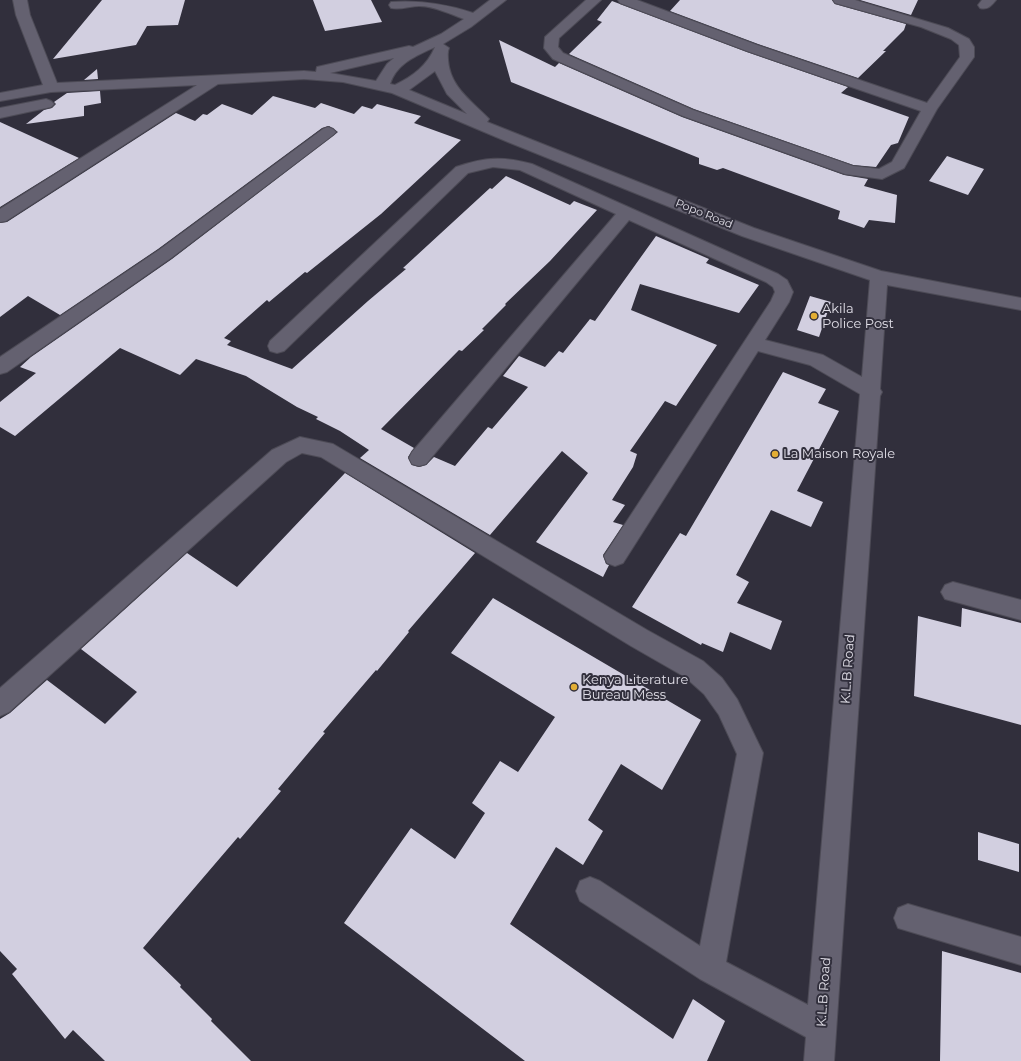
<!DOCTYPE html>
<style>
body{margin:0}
canvas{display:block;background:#312f3c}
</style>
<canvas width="1021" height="1061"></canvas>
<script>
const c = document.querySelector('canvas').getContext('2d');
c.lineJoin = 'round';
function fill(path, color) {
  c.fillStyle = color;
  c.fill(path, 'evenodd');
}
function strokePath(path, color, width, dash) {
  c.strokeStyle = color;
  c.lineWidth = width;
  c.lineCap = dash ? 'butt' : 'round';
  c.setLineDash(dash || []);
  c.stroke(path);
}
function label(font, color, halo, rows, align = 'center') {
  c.font = font + ' Montserrat,sans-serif';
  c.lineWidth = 4;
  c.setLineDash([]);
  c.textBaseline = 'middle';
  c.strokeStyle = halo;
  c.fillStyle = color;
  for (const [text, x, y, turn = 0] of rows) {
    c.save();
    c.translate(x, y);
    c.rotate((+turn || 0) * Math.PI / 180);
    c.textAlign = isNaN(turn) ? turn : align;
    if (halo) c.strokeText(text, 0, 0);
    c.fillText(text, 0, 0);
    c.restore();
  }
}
const building = new Path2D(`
 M102,0H185L178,25L147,26L136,45L53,59Z
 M313,0H371L382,22L325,31Z
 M680,0H832L835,4L906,24L904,30L883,51H886L858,78L758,44L670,11Z
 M860,0H918L911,15Z
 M612,1L747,52L848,87L841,93L909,117L898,143L891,145L876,167L853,165L694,109L569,54L602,22L597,20Z
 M499,40L555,67L559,63L682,117L844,175L868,179L864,186L897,195L895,223L869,220L864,228L838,219L840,211L723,168L717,170L699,164V158L511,82Z
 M97,69L98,79L83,80H84Z
 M100,91L101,103L84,106V116L26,124L44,110L52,108L56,104L54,102L67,93Z
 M273,96L315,108L321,103L354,114L362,106L372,109L377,104L421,116L414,123L461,140L381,214L307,273L305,272L269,302L267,300L224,338L231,341L227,345L292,369L368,301L406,269L403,268L490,188L492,189L506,176L570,205L574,201L597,210L550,261L505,304L506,305L482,329L484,330L462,351L459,350L381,429L414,448L408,457L412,465L419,467L426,465L434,457L455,466L488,427L492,429L528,387L503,376L519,356L545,367L559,351L563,353L590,319L595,321L656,236L709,259L706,263L759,285L739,313L640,284L631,310L717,345L676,406L665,401L630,451L637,454L633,467L612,500L625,505L613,522L623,525L603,555L606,564L609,565L603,577L536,542L588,473L562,451L490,535L360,458L369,450L340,431L316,419L318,417L297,407L246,376L196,359L180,375L120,348L15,436L0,427V402L36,373L20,367L31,357L172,259L338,132L329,126L322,128L158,249L60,315L28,296L0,317V223L7,222L176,113L195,121L203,114L207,115L222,104L252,115Z
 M0,122L79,158L0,207Z
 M947,156L984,169L968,195L929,181Z
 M810,296L831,302L819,337L797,330Z
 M783,372L826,389L818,403L839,411L797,491L823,502L811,527L771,510L736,575L749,582L737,603L782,621L771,650L730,632L723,652L702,643L701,645L632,607L680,533L686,536Z
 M345,473L475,553L408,631L409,632L377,671L376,670L323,732L325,733L278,789L281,791L240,839L238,837L143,948L181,985L180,987L212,1019L211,1021L251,1061H105L73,1030L65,1039L12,974L17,969L0,951V719L10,713L47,680L105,724L137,692L81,649L187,553L237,587Z
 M493,598L701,720L662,790L621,764L588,820L603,831L583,865L556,847L510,924L673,1039L693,999L725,1021L707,1061H525L344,923L411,828L455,859L485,813L472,803L500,761L518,772L555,717L451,653Z
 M962,608L1021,623V725L914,696L918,616L961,627Z
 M978,832L1019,844V872L978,860Z
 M942,951L1021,973V1061H940Z`);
const minor = new Path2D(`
 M13,0H27L30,15L57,83L304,71L316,72L317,67L409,46L413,47L441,34L464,19C450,14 434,6 419,6C410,6 401,10 391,8L389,5L391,2C420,0 446,4 473,13L490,0H506L471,27L443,44L449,48C447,52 448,56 448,60C450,86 469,99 486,116L489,119L487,122L754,228L881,271L1021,298V310L887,285L880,389L882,392L880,396L834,1061H804L806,1037L700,979L580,901L576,891L580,881L590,877L600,881L700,946L737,754L719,715L704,694L685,677L631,646L321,457L302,453L286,462L9,712L0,716V688L272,450L300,437L333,444L647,630L703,661L722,678L737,699L763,753L726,962L808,1005L860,394L810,365L758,351L623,563L615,566L607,563L604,556L771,301L775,292L773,287L766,282L629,220L426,464L419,466L412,464L409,458L412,452L616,214L520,170L493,167L468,173L284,351L277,353L270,351L268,346L270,341L456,167C485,157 502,156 532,164L778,274L787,280L793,292L789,302L765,340L823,355L862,377L870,280L742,236L508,142L392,93L343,82L304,79L218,84L6,221L0,222V209L197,85L51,92L0,101V93L43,85L16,15ZM435,47C427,66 413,76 395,85L390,84C397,63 416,56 435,47ZM394,58L387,64L376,81L330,73ZM435,71L447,94L467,114L409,90Z
 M586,0H601L559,38L558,47L563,53L693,110L853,166L879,169L892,162L921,111L747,51L620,3L618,0H637L757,45L927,103L960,57L959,45L951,39L921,27L835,3L833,0H855L948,28L969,39L974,47V57L937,109L904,168L882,179L845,174L683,116L553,59L544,48L545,37Z
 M982,0H996C991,6 988,10 980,8L978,5Z
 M46,99L51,101L54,104L51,107L0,118V108Z
 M328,127L333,129L336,132L333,135L171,258L7,372L0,374V357L159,250L323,129Z
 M953,582L1021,600V620L945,599L941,592L945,585Z
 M908,904L1021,937V965L898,928L894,918L898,908Z`);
const markers = [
 [814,316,4,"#e3ae34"],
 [775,454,4,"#e3ae34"],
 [574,687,4,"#e3ae34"]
];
const farStreetnames = [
 ["Popo Road",704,214,22]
];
const poiNames = [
 ["Akila",822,309],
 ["Police Post",822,324],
 ["La Maison Royale",783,454],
 ["Kenya Literature",582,680],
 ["Bureau Mess",582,695]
];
const streetNames = [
 ["K.L.B Road",848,669,-86],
 ["K.L.B Road",824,992,-86]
];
fill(building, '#d2cfe0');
strokePath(minor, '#4d4b56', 2);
fill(minor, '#646170');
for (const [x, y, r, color] of markers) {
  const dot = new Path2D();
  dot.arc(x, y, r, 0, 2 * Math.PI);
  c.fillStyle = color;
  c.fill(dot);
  strokePath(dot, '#312f3c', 1.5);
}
label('11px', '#e0dee7', '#312f3c', farStreetnames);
label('13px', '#e0dee7', '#312f3c', poiNames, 'left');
label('13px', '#e0dee7', '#312f3c', streetNames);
</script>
